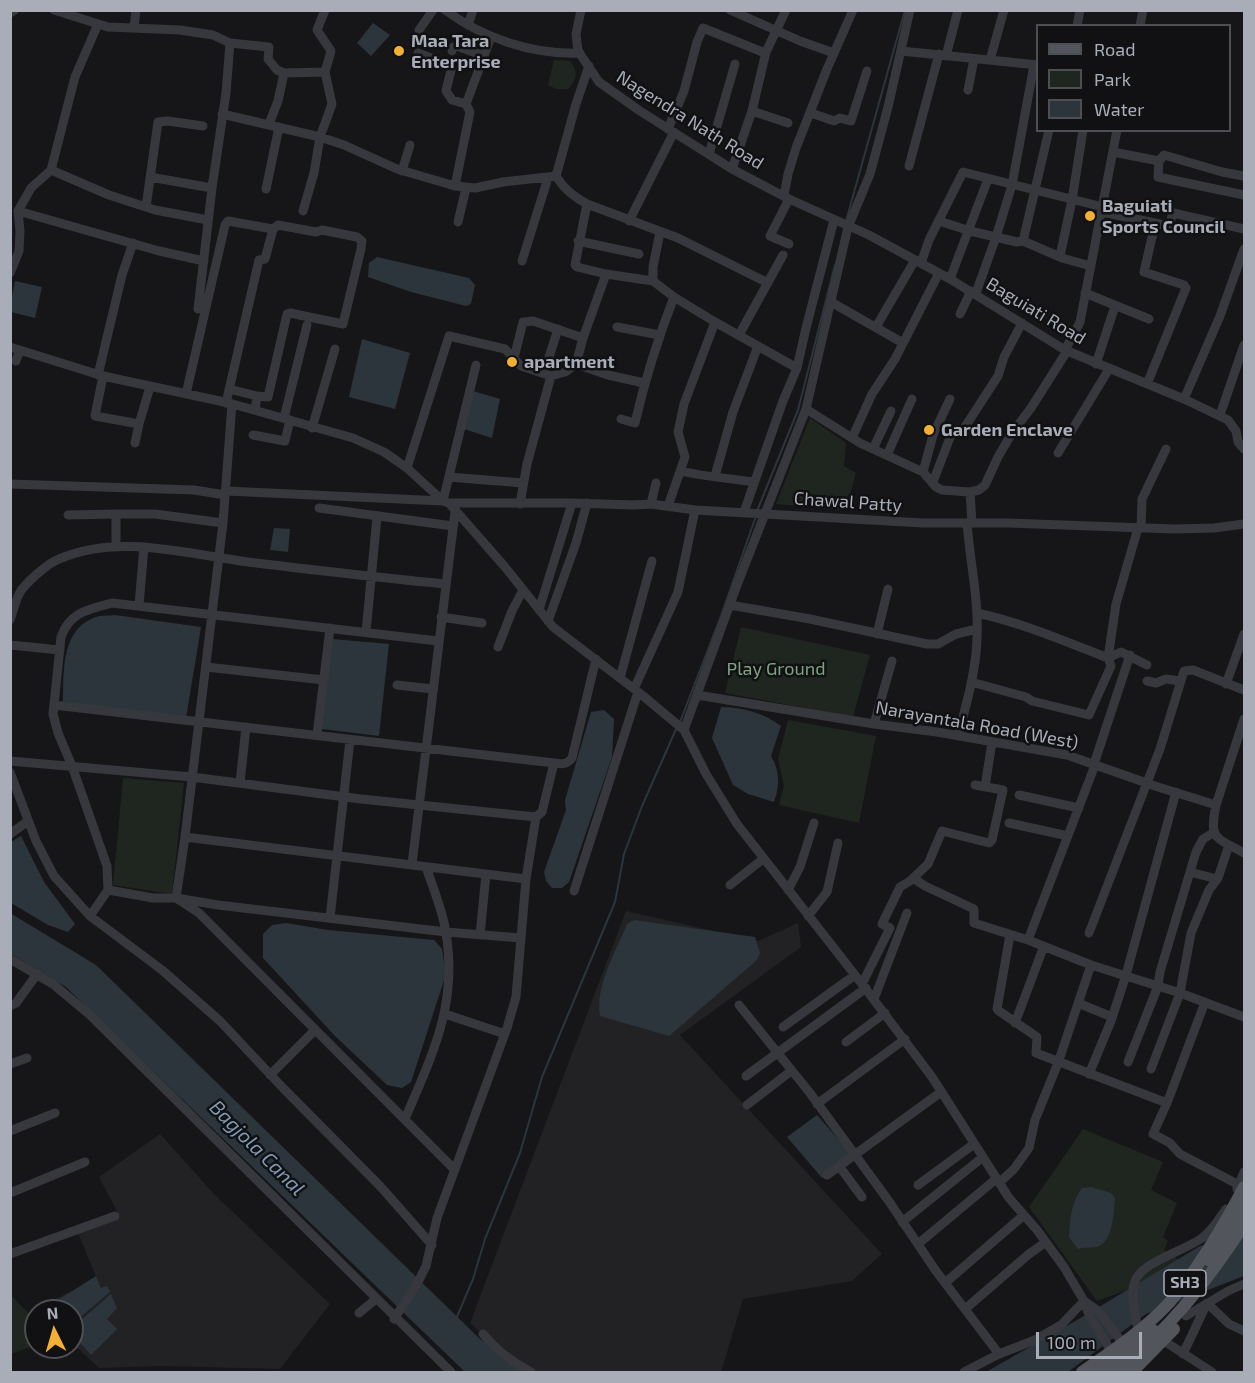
<!DOCTYPE html>
<style>
body{margin:0}
#map{position:relative;width:1255px;height:1383px;overflow:hidden;background:#161618;font-family:"Exo 2",sans-serif}
canvas{display:block}
.frame{position:absolute;inset:0;border:12px solid #a8adb8;pointer-events:none}
.legend{position:absolute;left:1036px;top:24px;width:195px;height:108px;box-sizing:border-box;background:#111113;border:2px solid #4d4f55;margin:0;padding:8px 10px;list-style:none;font-size:18px;color:#a8adb8}
.legend li{display:flex;align-items:center;gap:12px;height:30px}
.legend b{width:30px;border:2px solid #4d4f55}
.north{position:absolute;left:24px;top:1299px;width:60px;height:60px;box-sizing:border-box;background:#111113;border:2px solid #4d4f55;border-radius:50%;rotate:355deg;font-size:16px;font-weight:700;line-height:24px;text-align:center;color:#a8adb8}
.north::after{content:'';display:block;margin:auto;width:21px;height:27px;background:#f2b134;clip-path:polygon(50% 0,100% 100%,50% 72%,0 100%)}
.scale{position:absolute;left:1036px;top:1332px;width:106px;height:27px;box-sizing:border-box;border:3px solid #a8adb8;border-top:0;padding-left:8px;font-size:18px;line-height:21px;white-space:nowrap;color:#a8adb8;-webkit-text-stroke:4px #111113;paint-order:stroke}
</style>
<div id="map">
<canvas width="1255" height="1383"></canvas>
<div class="frame"></div>
<ul class="legend">
<li><b style="height:8px;background:#53555c"></b>Road</li>
<li><b style="height:16px;background:#1e261f"></b>Park</li>
<li><b style="height:16px;background:#2c353c"></b>Water</li>
</ul>
<div class="north">N</div>
<div class="scale">100 m</div>
</div>
<script>
const c = document.querySelector('canvas').getContext('2d');
c.lineJoin = 'round';
function fill(path, color) {
  c.fillStyle = color;
  c.fill(path, 'evenodd');
}
function strokePath(path, color, width, dash) {
  c.strokeStyle = color;
  c.lineWidth = width;
  c.lineCap = dash ? 'butt' : 'round';
  c.setLineDash(dash || []);
  c.stroke(path);
}
function label(font, color, halo, rows, align = 'center') {
  c.font = font + ' "Exo 2",sans-serif';
  c.lineWidth = 5;
  c.setLineDash([]);
  c.textBaseline = 'middle';
  c.strokeStyle = halo;
  c.fillStyle = color;
  for (const [text, x, y, turn = 0] of rows) {
    c.save();
    c.translate(x, y);
    c.rotate((+turn || 0) * Math.PI / 180);
    c.textAlign = isNaN(turn) ? turn : align;
    if (halo) c.strokeText(text, 0, 0);
    c.fillText(text, 0, 0);
    c.restore();
  }
}
const built = new Path2D(`
 M626,911L758,941L798,923L801,947L680,1035L882,1254L852,1281L743,1299L721,1372H536L504,1355L470,1323Z
 M160,1134L215,1195L330,1304L280,1369L162,1366L99,1368L72,1343V1311H39L36,1308L97,1279L78,1233L120,1217L99,1177Z`);
const green = new Path2D(`
 M554,60L570,61C579,72 577,79 568,89H556L548,85Z
 M810,418L846,443L844,466L856,473L846,510L776,504Z
 M741,627L870,655L853,717L725,693Z
 M788,720L876,736L859,823L779,805L784,786L778,759Z
 M123,778L184,783L172,894L113,885Z
 M1083,1129L1163,1162L1151,1190L1177,1203L1163,1237L1168,1241L1164,1250L1190,1267L1097,1301L1029,1207Z
 M11,1295L36,1321V1345L11,1354Z`);
const water = new Path2D(`
 M373,23L390,35L371,56L357,43Z
 M377,257L469,278L475,285L471,304L466,306L411,292L368,277L369,263Z
 M15,281L42,287L35,318L11,312V301Z
 M362,339L410,353L395,409L349,397Z
 M473,391L500,399L492,438L464,429Z
 M274,528L290,529L288,552L270,550Z
 M115,615L201,627L186,718L63,704C64,674 60,629 96,617C101,615 109,616 115,615Z
 M332,639L389,644L379,736L322,729Z
 M721,707C742,707 764,713 781,726L771,756C780,772 780,785 774,802L748,794L733,785L712,738Z
 M604,710L614,719L612,757L569,882L562,888H552L546,881L544,872L566,810L565,800L591,712Z
 M21,836L44,882L75,924L68,932L48,925L11,903V842Z
 M10,913L96,965L480,1339L529,1372H465L66,987L11,954Z
 M634,920L755,937L760,953L757,960L669,1036L600,1016C595,985 616,952 627,924Z
 M286,923L328,930L434,940L442,949L446,974L411,1082L402,1088L387,1085L335,1036L263,958V934L272,925Z
 M817,1115L852,1155L822,1178L787,1137Z
 M1091,1187L1111,1193L1115,1198C1114,1212 1113,1242 1097,1247C1091,1248 1084,1247 1078,1249L1069,1237C1070,1220 1071,1202 1082,1188Z
 M1244,1236V1276L1146,1314L1068,1372H986L1084,1316L1200,1246Z
 M96,1276L101,1288L107,1286L110,1292L72,1324V1311H50L47,1307Z
 M111,1294L117,1308L107,1319L117,1329L91,1355L72,1334V1328Z`);
const stream = new Path2D(`
 M846,221L905,10
 M757,511L798,410L835,265
 M680,722L721,616L756,516
 M456,1319L473,1279L485,1239L520,1153L542,1077L615,902L624,854L642,806L677,727`);
const minor = new Path2D(`
 M54,10L108,27L180,30L213,35L230,43L269,47L268,59L277,70L284,73L278,101L269,124
 M445,10C483,38 532,55 580,53
 M581,10L576,34L578,51L599,82L640,111L732,169L789,199L869,235L950,279L1065,350L1184,399L1228,420L1236,431L1238,442L1244,449
 M730,10L800,41L834,53
 M10,13L15,10
 M98,24L75,77L51,170L109,195L155,210L208,220
 M468,25L473,10
 M1077,26L1080,10
 M1140,26L1143,10
 M134,28L136,10
 M419,30L433,10
 M452,51L453,47L457,46L484,56
 M901,51L1038,65
 M418,53L452,66L446,91L452,100L466,104L491,37
 M946,56L958,10
 M990,60L1004,10
 M589,66L576,104L556,176C564,189 573,196 587,204L678,238L768,283
 M284,73L325,72
 M968,90L974,59
 M752,111L788,123
 M811,113L834,121L840,118L851,121L867,71
 M222,114L320,137L344,145L397,169L455,186L475,188L503,182L556,176
 M668,129L684,91L697,42L703,28L765,53
 M1083,130L1072,200L1060,256L1062,258L1091,266
 M1113,152L1159,161L1164,155L1222,172L1244,176
 M709,154L735,64
 M1159,161L1158,177L1244,195
 M909,166L939,54
 M732,169L752,111L766,52L786,10
 M402,171L410,145
 M150,177L212,188
 M455,186L470,112L466,104
 M266,189L279,127
 M784,196L788,174L796,148L827,69L853,10
 M587,204L575,265L577,267L606,274
 M146,207L158,122L168,121L203,126
 M18,211L159,251L204,261
 M303,211L314,173L320,137L332,104L325,72L331,51L317,30L325,10
 M1102,212L1169,226L1173,213L1244,229
 M629,221L674,132
 M939,221L970,231L1017,242L1023,241L1049,130
 M458,222L466,188
 M578,241L639,254
 M1023,241L1060,257
 M789,244L770,236L789,199
 M522,261L548,178
 M921,263L929,240L963,172L1103,207
 M10,273L19,251L20,231L18,211L31,188L51,170
 M950,279L988,179
 M653,281V267L660,232
 M976,293L996,237L1012,185L1034,65
 M1085,293L1149,319
 M831,302L903,343
 M198,309L212,188L226,93L230,43
 M960,314L971,291
 M617,327L660,335
 M876,327L915,260
 M739,335L783,255
 M10,347L103,376L229,403L353,438L384,452L407,468L443,501L449,503L505,567L553,627L642,695L684,730L706,774L737,824L862,984L932,1077L1009,1198L1037,1230L1064,1267L1084,1301L1089,1315L1111,1351
 M1065,350L1080,322L1117,130
 M514,358L523,322L533,321L583,338
 M16,361L20,350
 M576,364L583,338L606,274L653,281L674,297L715,322L797,368
 M1096,364L1115,306
 M544,373L558,329
 M98,375L122,275L133,243
 M103,376L95,416L139,424L135,443
 M1147,384L1186,288L1184,285L1144,272L1155,224
 M229,389L257,396
 M186,394L225,225L228,221L273,229L278,225L316,232L322,230L357,237L362,241L361,249L343,324L290,313L287,314L268,397L257,396L255,410
 M1184,399L1220,316L1244,249
 M226,403L259,260L265,259L273,229
 M232,404L223,523L185,837L176,898L199,913L454,1169
 M806,409L860,443L923,472L936,487L942,490L970,492L979,490L985,485L998,457L1012,433L1031,408L1067,351
 M1220,415L1244,345
 M284,418L307,325
 M621,419L635,423C645,380 658,338 674,297
 M139,424L150,387
 M312,428L335,349
 M253,435L285,441L290,420
 M852,438L872,394L895,359L939,273
 M873,449L891,411
 M1058,453L1109,369
 M887,455L912,399
 M407,468L449,336L505,349L521,366L551,376L565,372L576,364L608,375L644,383
 M681,471C705,477 729,478 753,482
 M923,472L933,435L950,399
 M715,476L733,412L758,346
 M449,477L523,483
 M933,482L951,435L963,430L998,376L1004,357L1022,323
 M10,484L194,490L225,495
 M226,491L443,501L476,365
 M970,492L972,523
 M449,503H572L633,505L651,504L695,510L923,523H1008L1174,529L1214,528L1244,524
 M520,504L527,464L551,376
 M651,504L656,483
 M668,506L685,457L678,432L684,404L715,322
 M319,508L453,526
 M744,512L783,401L797,368L806,328L834,220
 M116,514H155L223,523
 M68,515L116,514V547
 M1141,528L1142,499L1166,449
 M139,605L144,547
 M730,605L810,619L927,644H938L956,634L977,629
 M539,610L572,503
 M977,613C1023,623 1064,641 1108,658L1116,604L1138,528
 M441,617L482,623
 M10,620C13,612 15,602 19,594C24,584 48,563 59,559C119,533 186,554 248,562C314,570 380,578 446,584
 M548,621L576,543L587,503
 M366,632L377,517
 M877,634L888,589
 M10,645L60,650
 M498,647L512,611L523,590
 M206,667L324,680
 M620,678L652,561
 M1147,681L1156,683L1166,679L1180,681
 M971,682L1026,697L1032,701L1089,715L1111,666L1108,658L1121,652L1147,665
 M1226,684L1244,634
 M397,685L433,689
 M634,689L678,592L695,510
 M697,695L874,724L937,732L1067,755L1158,787L1216,805C1209,840 1215,837 1244,853
 M54,705L554,763L542,812L536,817L526,879L516,997L507,1028L437,1218L426,1266L418,1282L394,1319
 M874,724L892,661
 M684,730L737,585L806,409L848,227L870,174L888,107L910,10
 M317,735L330,628
 M958,736C966,705 976,672 977,639C979,600 970,562 967,523
 M10,761L192,777L361,799L536,817
 M554,763C562,764 567,765 572,758L596,659
 M1094,764L1130,655
 M10,772L36,841L54,876L90,916L162,970L220,1021L283,1088L380,1186L432,1245
 M240,783L246,727
 M985,787L992,742
 M1019,795L1079,808
 M1216,805L1244,719
 M1009,823L1068,836
 M10,834L28,821
 M185,837L526,879
 M412,864L455,512
 M1190,872L1217,879
 M913,878L925,886L974,909V923L1028,940L1091,965L1180,993L1244,1017
 M730,885L763,859
 M108,890L153,898H176L218,905L446,932L521,938
 M788,890L800,867L814,823
 M574,891L638,692
 M90,916L108,890L107,866L72,766L58,733L53,714L61,637C70,612 89,609 112,603L438,641
 M808,916L827,892L838,843
 M330,918L350,740
 M1089,933L1160,749L1184,671L1193,670L1244,690
 M480,935L486,874
 M1010,935L997,1009L999,1011L1037,1037L1036,1053L1167,1103L1153,1134L1170,1143L1180,1154L1239,1185
 M1028,940L1095,765
 M10,959L53,984L90,1015L451,1372
 M862,984L890,928L882,924L900,887L910,881L928,864L942,831L989,843L992,840L1003,790L975,785
 M874,999L907,913
 M1078,1003L1112,1017
 M739,1005L810,1093L888,1200L936,1271L999,1354
 M10,1006L16,1003L37,974
 M445,1014L505,1034
 M1015,1023L1044,946
 M783,1027L855,975
 M846,1042L885,1013
 M1128,1062L1158,986L1160,972L1196,852L1203,839L1213,833
 M10,1064L27,1058
 M1151,1069L1180,993L1191,933L1209,890L1218,878L1229,845
 M1089,1074L1111,1021L1126,975L1176,792
 M270,1075L315,1030
 M746,1076L866,988
 M1167,1103L1205,1002
 M817,1104L905,1039
 M747,1105L791,1071
 M405,1119C432,1055 458,1005 446,933C443,911 433,888 426,867
 M10,1131L55,1113
 M839,1166L862,1197
 M827,1175L941,1092
 M999,1183L1014,1169L1029,1148L1035,1120L1058,1063L1091,965
 M918,1185L974,1144
 M1237,1189L1244,1172
 M10,1193L85,1162
 M902,1222L983,1157
 M918,1244L996,1179
 M10,1254L115,1216
 M945,1283L1024,1215
 M1084,1301L1098,1311L1122,1342
 M965,1309L1029,1254L1046,1242
 M359,1313L376,1299
 M1186,1316L1228,1291L1244,1284
 M1138,1330C1136,1316 1130,1297 1134,1284C1139,1262 1185,1251 1202,1238C1212,1231 1219,1219 1226,1209
 M483,1334C497,1351 512,1362 531,1372
 M1164,1341L1212,1372
 M1183,1354L1207,1303L1229,1324L1244,1331
 M964,1372L999,1354L1035,1340L1061,1325L1084,1301`);
const major = new Path2D(`
 M1210,1261L1244,1206
 M1082,1372C1111,1352 1144,1330 1169,1303C1199,1268 1223,1227 1244,1187
 M1100,1372L1152,1329
 M1115,1372C1168,1332 1208,1280 1244,1225
 M1132,1372L1174,1329`);
const markers = [
 [399,51,6,"#f2b134"],
 [1090,216,6,"#f2b134"],
 [512,362,6,"#f2b134"],
 [929,430,6,"#f2b134"]
];
const shields = [
 [1185,1283,42]
];
const shieldNames = [
 ["SH3",1185,1283]
];
const poiNames = [
 ["Maa Tara",411,41],
 ["Enterprise",411,62],
 ["Baguiati",1102,206],
 ["Sports Council",1102,227],
 ["apartment",524,362],
 ["Garden Enclave",941,430]
];
const streetNames = [
 ["Nagendra Nath Road",690,120,32],
 ["Baguiati Road",1036,311,31],
 ["Chawal Patty",848,502,4],
 ["Narayantala Road (West)",977,725,10]
];
const parkNames = [
 ["Play Ground",776,669]
];
const waterNames = [
 ["Bagjola Canal",257,1148,45]
];
fill(built, '#222225');
fill(green, '#1e261f');
fill(water, '#2c353c');
strokePath(stream, '#2c353c', 2);
strokePath(minor, '#37383d', 9);
strokePath(major, '#53555c', 12);
for (const [x, y, r, color] of markers) {
  const dot = new Path2D();
  dot.arc(x, y, r, 0, 2 * Math.PI);
  c.fillStyle = color;
  c.fill(dot);
  strokePath(dot, '#111113', 2);
}
for (const [x, y, w] of shields) {
  const box = new Path2D();
  box.roundRect(x - w / 2, y - 13, w, 26, 4.5);
  c.fillStyle = '#111113';
  c.fill(box);
  strokePath(box, '#a8adb8', 1.5);
}
label('bold 16px', '#a8adb8', null, shieldNames);
label('bold 18px', '#a8adb8', '#111113', poiNames, 'left');
label('18px', '#a8adb8', '#111113', streetNames);
label('18px', '#7fa381', '#111113', parkNames);
label('italic 20px', '#7f9bb3', '#111113', waterNames);
</script>
